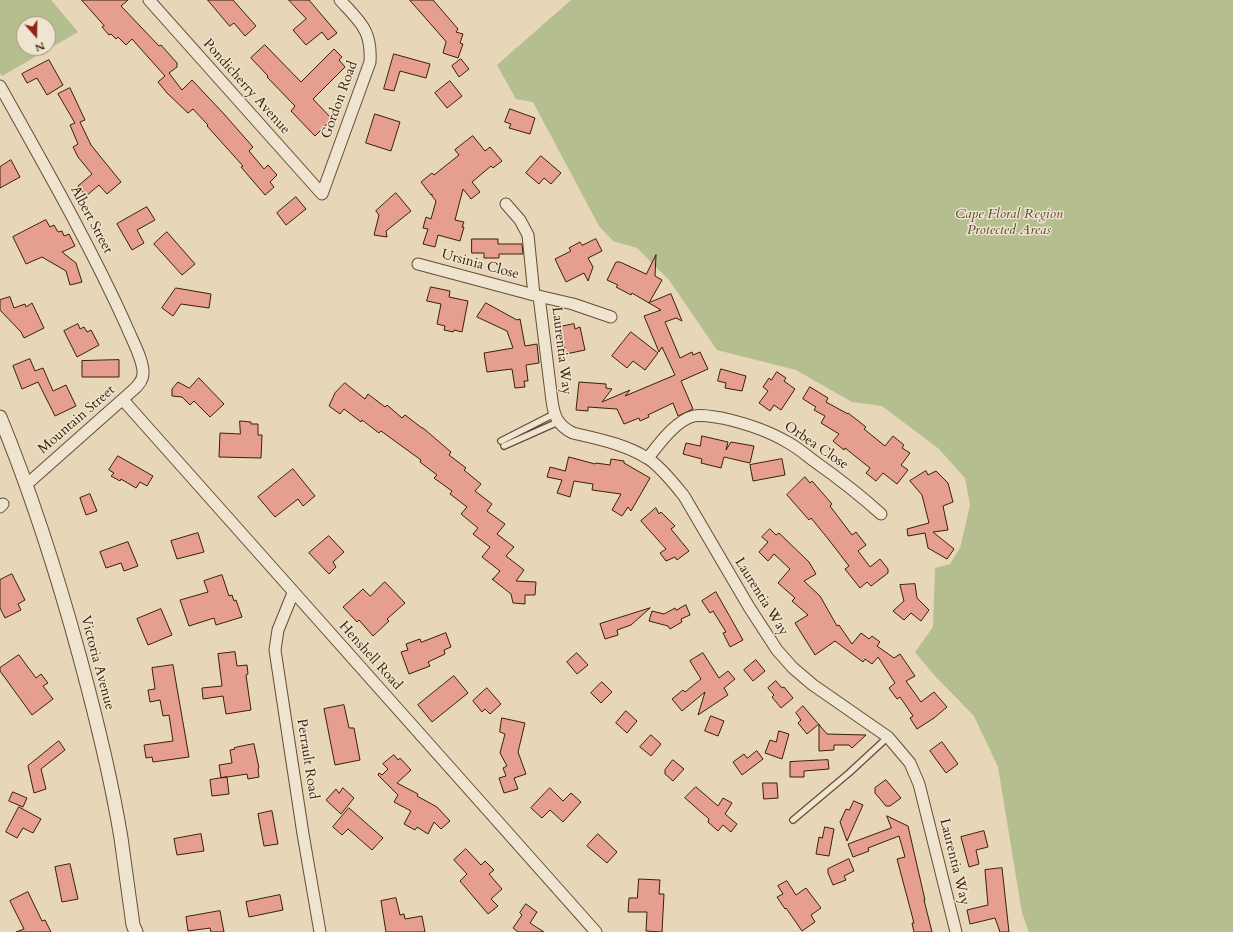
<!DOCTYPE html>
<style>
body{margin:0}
#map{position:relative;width:1233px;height:932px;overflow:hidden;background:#e7d6b7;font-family:Cardo,serif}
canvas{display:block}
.north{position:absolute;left:16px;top:16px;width:40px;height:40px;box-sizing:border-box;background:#efe4d0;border:1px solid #a79680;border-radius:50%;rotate:160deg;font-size:11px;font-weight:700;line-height:16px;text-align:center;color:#3a2007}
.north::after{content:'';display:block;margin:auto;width:14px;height:18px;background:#8f2418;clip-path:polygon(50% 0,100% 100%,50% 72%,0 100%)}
</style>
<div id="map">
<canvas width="1233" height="932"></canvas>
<div class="north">N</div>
</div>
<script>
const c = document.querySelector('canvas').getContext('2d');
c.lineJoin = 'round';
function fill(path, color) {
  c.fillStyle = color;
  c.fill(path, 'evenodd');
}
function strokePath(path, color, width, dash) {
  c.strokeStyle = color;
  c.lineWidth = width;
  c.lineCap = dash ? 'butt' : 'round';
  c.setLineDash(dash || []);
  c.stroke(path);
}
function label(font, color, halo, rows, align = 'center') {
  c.font = font + ' Cardo,serif';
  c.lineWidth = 3;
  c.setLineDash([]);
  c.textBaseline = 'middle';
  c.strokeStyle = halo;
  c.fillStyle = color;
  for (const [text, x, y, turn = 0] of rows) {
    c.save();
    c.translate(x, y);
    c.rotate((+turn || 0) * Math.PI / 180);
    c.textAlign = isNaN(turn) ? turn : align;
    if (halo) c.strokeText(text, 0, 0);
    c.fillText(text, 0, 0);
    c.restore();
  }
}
const green = new Path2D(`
 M0,0H51L78,32L2,76L0,73ZM24,24H48V48H24Z
 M571,0H1233V932H1029L1022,913L998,767L974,716L935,676L915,652L933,627L935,568L950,564L960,548L970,505L965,478L939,449L882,406L852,402L796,370L717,350L669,280L637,248L613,241L599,226L533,102L516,99L497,65Z`);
const building = new Path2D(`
 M82,0H128L121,6L159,46L161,45L177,63V67L169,73L182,90L192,80L224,114L253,147L249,151L264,169L268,165L277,175L270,182L274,187L265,195L241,167L243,166L207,126L208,125L193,109L188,113L167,93L158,82L165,76L132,39L126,45L118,37L116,39L111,34L109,35L102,27L104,26Z
 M208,0H233L256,26L245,36L234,23L230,26Z
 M289,0H309L337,33L328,40L322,32L306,45L293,30L306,19Z
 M410,0H433L458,29L456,32L463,34L460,43L463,44L458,58L443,53L446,42Z
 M265,45L301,82L334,49L342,57L339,60L345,67L313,99L332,119L315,136L291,111L295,106L267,77L268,76L251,58Z
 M394,54L430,64L426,78L400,71L394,91L384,89Z
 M461,59L469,69L459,77L452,66Z
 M49,60L63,85L47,95L37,78L27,83L22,74Z
 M450,81L462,96L447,108L435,93Z
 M70,88L85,120L80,122L91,145L121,182L107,194L99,185L86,196L78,186L92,174L78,157L73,147L78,144L70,125L75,123L58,94Z
 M510,109L535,118L530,134L509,128L511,124L505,122Z
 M375,114L400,122L391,151L366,143Z
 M473,136L485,151L490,147L502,161L493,168L491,166L472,182L480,192L471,199L463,189L455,220L464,222L462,227H464L460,241L438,235L435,247L423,244L428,229L423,228L426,217L431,219L436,201L432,196V194L431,195L421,182L432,173L434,175L459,155L455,150Z
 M541,156L561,173L551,184L544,178L539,184L526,173Z
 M11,160L20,177L0,188V167Z
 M396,193L411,211L386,231L387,237L374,235L379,215L376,211Z
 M296,197L306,209L286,225L277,213Z
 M147,207L155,220L137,230L144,243L132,250L117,224Z
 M46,220L50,227L54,225L58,232L62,231L64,236L69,234L75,246L62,252L76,263L82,282L70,285L66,271L42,257L26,264L13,237Z
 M167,232L195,264L182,275L154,244Z
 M472,239H498V244H522L523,254H499V258H484V253H472Z
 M596,239L602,251L588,258L593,267L588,281L584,273L566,282L555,259L571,251L569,248L580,242L582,245Z
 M656,255L655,276L662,280L649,303L632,293L631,295L616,287L618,285L607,280L616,262H620L646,274Z
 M431,287L450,291L449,297L468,301L462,332L454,330L453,332L444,330L445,326L437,324L441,304L427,301Z
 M176,288L211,294L209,308L181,304L173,316L162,308Z
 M671,294L682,321L676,318L665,322L680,358L692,352L693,355L700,352L708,369L681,381L693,409L678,416L673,403L648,415L649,417L640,421L639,418L624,424L617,409L588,407V411L576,410L579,382L606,384V388L612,389L602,402L630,390L625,396L675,375L662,347L659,352L644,316L661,310L649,303Z
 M10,297L14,308L25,304L26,307L32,303L44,328L24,338L21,332L0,310V300Z
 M486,303L517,320L520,319L525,346L537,344L539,363L526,365L528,381H524L525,387L515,388L512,369L487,372L484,353L513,348L507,331L477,317Z
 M78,324L80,329L84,327L87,332L91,330L99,345L77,357L64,331Z
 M574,324L575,329L580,327L585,350L566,354L560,327Z
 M631,332L658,353L645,370L633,361L627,368L612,356Z
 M30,359L35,371L43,368L53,391L66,385L76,406L55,416L38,382L22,389L13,366Z
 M119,360V377H82V361Z
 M721,369L746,376L742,391L725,388L726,383L718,381Z
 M777,372L786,378L784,381L795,389L781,410L774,405L770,411L759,403L768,391L763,387L769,378L771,380Z
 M199,378L224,404L210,417L194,401L190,405L182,397L172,396V389L178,382L189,388Z
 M345,383L365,399L368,394L385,407L387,405L402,418L405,415L422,428H423L451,452L449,455L466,468L464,470L481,484L475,491L492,504L487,511L505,524L497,534L514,547L506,556L524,570L516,581L536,582L535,595H525V604L513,603L511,594L492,579H493L500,571L482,557L490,547L473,534L478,528L461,514L467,507L450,494L452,491L434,478L437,475L420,462L421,460L381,431L379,433L362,420L361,422L344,409L340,414L329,406L335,393Z
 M810,387L828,398L826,402L848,414V413L866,427L864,429L885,446L893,436L904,445L902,448L910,453L901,465L908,470L897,484L883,473L876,481L866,473L870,468L845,448L844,450L833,441L839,434L821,423L825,416L814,410L816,407L803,399Z
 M240,421L251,422V424H258V435H262L261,458L219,457L220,433L240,434Z
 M702,436L728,442L726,450L731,442L754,446L750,463L724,457L721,468L701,463L702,459L683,454L686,443L700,446Z
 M118,456L153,476L147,486L140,482L136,488L121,479L120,481L111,476L114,473L109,470Z
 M569,457L595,464L596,463L610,465L611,459L624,461V463L650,478L631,511L628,507L622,516L612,510L621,494L592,490L593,484L574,481L570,497L557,493L562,480L547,477L550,467L565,471Z
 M782,459L785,475L753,481L750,465Z
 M293,469L315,496L303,506L298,499L275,517L258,497Z
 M926,471L928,475L936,471L948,483L953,502L943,506L948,530L933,532L954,549L947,559L928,548L925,533L908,536L907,529L929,523L922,495L910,481Z
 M805,477L810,483L812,481L832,504L830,506L852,535L856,532L866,545L858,551L870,567L880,559L888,569V573L871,586L867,582L860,588L845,569L849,566L829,540L811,518L809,520L787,495Z
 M90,494L97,511L86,515L80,498Z
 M656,508L659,514L661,512L675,526L671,529L689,551L677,560L675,557L666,561L660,553L666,549L641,521Z
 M770,529L776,535L779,533L809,562L816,574L804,581L820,596L837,626L839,625L852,644L861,633L869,639L872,636L880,642L877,646L894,658L900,654L915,676L906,681L921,702L934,692L947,707L934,718L917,729L910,718L913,716L900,697L897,699L889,688L895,683L878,657L872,664L865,659L863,662L835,641L815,655L795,623L808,615L792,601L795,598L778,583L790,569L774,554L768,561L759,552L768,542L762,537Z
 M198,533L204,552L177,559L171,541Z
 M329,536L344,552L333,562L336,567L329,574L309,553Z
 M128,542L138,566L124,571L121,563L106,568L100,552Z
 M12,574L25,600L18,604L21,610L5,618L0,608V580Z
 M222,575L229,596L232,595L234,601L236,600L242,617L216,625L214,618L189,626L180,600L208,592L204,581Z
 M385,582L405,603L387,619L389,621L373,636L359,620L357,622L343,607L363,589L370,596Z
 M915,584L917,598L929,610L921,621L911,613L904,620L893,611L904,601L900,585Z
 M716,592L743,640L730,647L723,633L726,632L713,611L710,613L702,601Z
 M686,605L690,615L681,619L682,622L670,629L668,626L649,621L652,611L664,614L675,608L676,610Z
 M650,608L631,625L617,630L618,635L605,639L600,624Z
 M161,609L172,635L148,645L137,619Z
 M446,633L451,647L444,650L445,654L428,662L430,666L409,674L401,652L408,650L406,644L420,639L421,642Z
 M235,652L237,666L247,665L248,674L246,675L251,710L226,714L223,696L203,699L202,688L222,686L218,654Z
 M577,653L588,665L577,674L567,662Z
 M703,653L719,678L728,671L735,679L724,688L728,695L698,715L705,692L682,711L672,699L683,690L685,692L701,679L690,661Z
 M19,655L36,678L41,674L48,683L43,686L53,699L32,715L0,671V668Z
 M756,660L765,671L753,681L744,670Z
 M173,665L189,757L153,762L152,757L146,758L144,745L173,741L169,715L163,716L160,700L150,702L148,690L155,689L152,668Z
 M454,676L468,693L432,722L418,705Z
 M776,681L782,688L784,687L793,698L781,708L772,697L774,695L768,688Z
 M602,682L612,692L601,703L591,693Z
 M487,688L501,704L490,714L485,709L482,712L473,701Z
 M344,705L349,728H354L360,760L335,765L324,709Z
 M803,706L827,734L866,735L852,748L849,745H834V750L819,751V724L807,734L798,723L801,720L796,713Z
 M626,711L637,721L627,733L616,723Z
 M711,716L724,721L718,736L705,731Z
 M502,718L525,723L518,752L526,774L514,778L518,789L504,793L499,778L506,776L503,768L507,766L500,753L505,734L500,732Z
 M779,731L789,734L782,759L765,753L770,740L776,742Z
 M651,735L661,744L651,756L640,747Z
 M59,741L65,750L41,769L46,789L34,793L28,766Z
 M942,742L958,764L946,773L930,751Z
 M254,744L259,768L258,769L259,777L248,779L247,774L221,778L219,765L232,763L230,750L235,749L234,748L237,747Z
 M757,751L763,759L742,775L733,762L744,754L747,758Z
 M394,755L398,760L400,758L411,770L397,783L418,794L417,796L437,807L450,821L441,829L434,822L428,834L417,827L415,830L404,824L411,811L394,802L398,795L378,775L379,773L382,775L388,769L383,764Z
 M673,760L684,769L673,781L665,774V770Z
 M828,760L829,769L804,771V777H790V762Z
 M227,777L229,794L212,796L210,780Z
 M886,780L901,798L890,806H886L875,793V788Z
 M763,783H777L778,798L764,799Z
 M696,787L718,806L723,798L732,803L725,814L737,824L731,832L723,825L718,831L708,822L709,819L685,798Z
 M343,788L354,798L341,814L326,800L336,789L339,793Z
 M550,788L563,801L571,793L581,802L563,822L550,810L542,818L531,808Z
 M13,792L27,798L23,807L9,801Z
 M854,801L863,805L847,841L840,822L846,809L849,810Z
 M19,807L41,819L33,833L23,828L17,838L6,832Z
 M349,808L383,838L372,850L348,829L342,835L333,827Z
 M272,811L278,844L264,846L258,814Z
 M887,816L908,826L925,900H924L932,932H914L912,923H914L897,859L905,857L899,836L868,848L869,851L853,857L848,844L891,828Z
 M825,827L834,829L829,856L816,854L819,837L822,838Z
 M984,831L988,847L976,850L979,864L969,867L961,837Z
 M201,834L204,851L177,855L174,839Z
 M598,834L617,852L607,863L587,846Z
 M466,849L481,865L485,861L494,870L489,874L502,889L491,899L498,906L488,914L460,881L467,874L454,860Z
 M849,859L854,871L844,876L846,880L833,885L828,873V869Z
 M70,864L78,899L62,902L55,867Z
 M1002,868L1009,932H1000L995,918L970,924L967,910L988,905L985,870Z
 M639,879L660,880L659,894H664L662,932L646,931L647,912H628L629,898H637Z
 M787,881L796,895L806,888L821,908L811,915L815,922L802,931L786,908L785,909L777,897L783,894L778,886Z
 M28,892L42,921L45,920L51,932H16L24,929L10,901Z
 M280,895L283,910L249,917L246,902Z
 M396,898L400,915L404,914L405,919L422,916L425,932H386L381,901Z
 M526,904L537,912L530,923L544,932H518L513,928L522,915L520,913Z
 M220,911L224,932H211L210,928L188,931L186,917Z`);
const service = new Path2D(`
 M501,441L554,414
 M504,446L558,422
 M793,820L849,773L888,737`);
const minor = new Path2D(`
 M149,0L322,194L370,62C372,30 360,22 340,0
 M0,86C44,165 89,243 126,325C131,338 144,360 143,374C143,380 137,387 132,391L26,485
 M506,204L520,220L528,235L534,295
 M418,264L534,295L573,304L611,317
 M539,296L552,401C554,416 558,426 573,433C598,439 625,444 647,458C658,464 676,486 684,496L749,607L777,650L793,668L813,685L888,737L910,763L919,784L956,932
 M123,400L596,932
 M648,458C659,444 676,420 694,416C703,414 713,417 722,418C744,423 767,430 787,442C797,447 806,455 814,461C838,478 860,495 881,514
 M0,507L3,504
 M293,593L278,630L275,650L303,834L320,932`);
const tertiary = new Path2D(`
 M0,417C32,495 58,577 80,658C96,717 111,777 121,838C125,867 129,896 133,925L136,932`);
const streetNames = [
 ["Pondicherry Avenue",246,87,48],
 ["Gordon Road",340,100,-70],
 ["Albert Street",91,220,62],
 ["Ursinia Close",480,265,15],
 ["Laurentia Way",561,351,83],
 ["Mountain Street",77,420,-41],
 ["Orbea Close",816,446,34],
 ["Laurentia Way",761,597,58],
 ["Henshell Road",370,656,48],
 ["Victoria Avenue",97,663,75],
 ["Perrault Road",307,759,81],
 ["Laurentia Way",954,862,76]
];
const parkNames = [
 ["Cape Floral Region",1009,215],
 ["Protected Areas",1009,231]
];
fill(green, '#b4be8f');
fill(building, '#e69f8e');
strokePath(building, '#3a2007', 1);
strokePath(service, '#654e33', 8);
strokePath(minor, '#654e33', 13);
strokePath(tertiary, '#654e33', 15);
strokePath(service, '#efe4d0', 5.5);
strokePath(minor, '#efe4d0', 11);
strokePath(tertiary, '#efe4d0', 13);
label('14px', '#3a2007', '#efe4d0', streetNames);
label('italic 14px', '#584829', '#efe4d0', parkNames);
</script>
